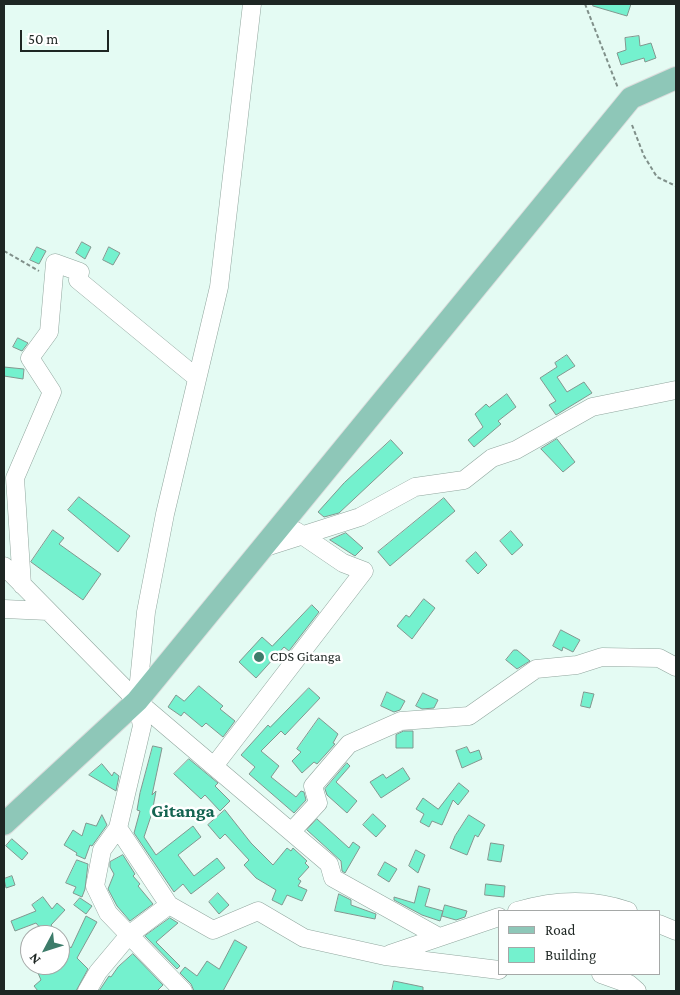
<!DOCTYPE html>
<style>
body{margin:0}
#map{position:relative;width:680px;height:995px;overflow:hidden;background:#e4fbf3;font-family:"Crimson Pro",serif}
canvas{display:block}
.frame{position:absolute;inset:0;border:5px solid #1e2623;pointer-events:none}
.legend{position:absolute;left:498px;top:910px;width:162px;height:65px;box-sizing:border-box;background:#fff;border:1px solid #a5a8a7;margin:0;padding:6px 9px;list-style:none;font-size:15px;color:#1e2623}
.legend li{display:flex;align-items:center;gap:10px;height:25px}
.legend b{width:25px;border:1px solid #a5a8a7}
.north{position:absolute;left:20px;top:925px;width:50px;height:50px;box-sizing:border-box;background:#fff;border:1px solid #a5a8a7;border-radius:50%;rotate:230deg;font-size:14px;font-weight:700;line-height:20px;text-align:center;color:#1e2623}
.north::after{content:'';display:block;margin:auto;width:18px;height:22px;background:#3d7c6a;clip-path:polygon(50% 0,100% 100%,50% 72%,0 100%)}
.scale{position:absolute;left:20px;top:30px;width:89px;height:22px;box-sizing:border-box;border:2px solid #1e2623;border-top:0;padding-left:6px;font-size:15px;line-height:18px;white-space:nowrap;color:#1e2623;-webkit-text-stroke:4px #fff;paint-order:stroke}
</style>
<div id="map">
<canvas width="680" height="995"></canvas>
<div class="frame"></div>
<ul class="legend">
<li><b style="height:6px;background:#8ec7b8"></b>Road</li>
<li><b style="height:14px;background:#74f1ce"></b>Building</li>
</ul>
<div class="north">N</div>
<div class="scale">50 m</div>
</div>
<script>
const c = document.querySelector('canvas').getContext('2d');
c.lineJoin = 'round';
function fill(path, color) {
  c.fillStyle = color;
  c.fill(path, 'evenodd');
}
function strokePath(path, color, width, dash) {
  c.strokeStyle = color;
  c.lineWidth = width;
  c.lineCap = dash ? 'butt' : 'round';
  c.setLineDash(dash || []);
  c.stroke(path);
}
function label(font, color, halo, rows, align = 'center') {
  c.font = font + ' "Crimson Pro",serif';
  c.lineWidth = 5;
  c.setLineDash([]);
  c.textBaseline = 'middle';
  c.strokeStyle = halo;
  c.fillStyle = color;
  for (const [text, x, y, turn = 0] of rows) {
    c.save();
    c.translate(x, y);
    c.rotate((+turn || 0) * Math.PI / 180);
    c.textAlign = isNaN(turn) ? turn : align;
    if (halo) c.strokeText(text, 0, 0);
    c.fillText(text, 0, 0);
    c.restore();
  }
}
const building = new Path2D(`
 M594,4H631L627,16L593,6Z
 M639,36L640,46L651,43L656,58L645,62L644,58L621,65L617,53L626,50L625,38Z
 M82,242L91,247L85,259L76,253Z
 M37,247L46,251L39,264L30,260Z
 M109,247L120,253L113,265L103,260Z
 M18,338L28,343L22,351L13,347Z
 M567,355L575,366L557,377L567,392L584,382L592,393L556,415L549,405L556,401L540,378L557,367L555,363Z
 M4,367L24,369L23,379L4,376Z
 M507,394L516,407L498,421L501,424L474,447L468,440L483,427L475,414L486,404L489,407Z
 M557,439L575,462L563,472L541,449Z
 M391,440L403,453L339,513L324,517L318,512L344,483Z
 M79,497L130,536L118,552L68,510Z
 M444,498L455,511L390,566L378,552Z
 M53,530L64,538L59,544L101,574L83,600L31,562Z
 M511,531L523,545L512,555L500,541Z
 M346,533L363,548L355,556L330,540Z
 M476,552L487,565L478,574L466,561Z
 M424,599L435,608L412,639L397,626L406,615L409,617Z
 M312,605L319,612L292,647L289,651L284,647L256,678L239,662L262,637L272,646Z
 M561,630L580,640L573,652L563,647L562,651L553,646Z
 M514,650H517L530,661L517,669L506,660Z
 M199,686L223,706L220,709L235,721L223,737L206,723L202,727L184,712L181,716L168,707L176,695L184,701Z
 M309,688L320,698L285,735L281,731L261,751L279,766L271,777L296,797L301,791L304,792L306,800L294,813L249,774L255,767L241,755L268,725L270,727Z
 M387,692L405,701L400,710L394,712L381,706Z
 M584,692L594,694L590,708L581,706Z
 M423,693L438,700L434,708L422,709L416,706Z
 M319,718L338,734L333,743L335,744L317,764L314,762L302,773L292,761L301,752L297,749Z
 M404,731H413V748H396V735Z
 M153,746L162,748L152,795L156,791L152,813L144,837L156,855L193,826L201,837L178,855L194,876L217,858L225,868L191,894L183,884L174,892L134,833L140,811L137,810L140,793Z
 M467,747L470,753L479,750L482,759L462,768L456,751Z
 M189,759L218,783L215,786L230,801L220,811L205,795L201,799L174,774Z
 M347,763L350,766L336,782L357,801L347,813L327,795L325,789Z
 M102,764L112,776L114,772L119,776L116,791L89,775Z
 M403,768L410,779L381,798L370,782L383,774L386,778Z
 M459,783L469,791L458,805L453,800L442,825L432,821L429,827L420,822L424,814L416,809L423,798L438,809Z
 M225,810L251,843L273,865L287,848L291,851L293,848L307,861L305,863L309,867L298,879L301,881L298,886L307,890L302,901L287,895L282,905L272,900L276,890L256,878L244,865L249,860L225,834L220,839L208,825Z
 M373,814L386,826L376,837L363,825Z
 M102,815L107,825L92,846L90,845L85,859L76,855L77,853L64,845L73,830L82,836L86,823L96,826Z
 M469,815L485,825L478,837L475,835L467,855L450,848L455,836Z
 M317,819L349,848L353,842L360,847L345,873L342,871L341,861L307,830Z
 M12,839L28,853L22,860L6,846Z
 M491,843L504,845L501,862L488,860Z
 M416,850L425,855L418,873L409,866Z
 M123,855L135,874L133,876L140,884L138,886L153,904L130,921L117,906L108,889L114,874L110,867V862Z
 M77,860L88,864L85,889L82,897L73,893L76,887L66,883Z
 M385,862L397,869L389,882L378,875Z
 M12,876L15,885L6,888L4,879Z
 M486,884L505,886L504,897L485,895Z
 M419,886L430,889L425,906L443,911L440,921L422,915L394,900V897L414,903Z
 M218,893L229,905L219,914L209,902Z
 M339,894L351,900V905L376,914L375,919L335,911Z
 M43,897L52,909L57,903L65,910L51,925L71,948L86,916L97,922L77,958L88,969L76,991H38L34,986L41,980L38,973L53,965H60V935H46L36,923L15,931L11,921L36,911L32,905Z
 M80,898L92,906L86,914L74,905Z
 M445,905L467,911L465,917L456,920L442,916Z
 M170,918L178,923L156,942L180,966L177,969L145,936Z
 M235,940L247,947L223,991H194L191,984L180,973L185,967L197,976L207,961L219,969Z
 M133,954L163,985L157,991H99L109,976L111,977L118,967Z
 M394,981L423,987V991H392Z`);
const path = new Path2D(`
 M585,4L618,88
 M632,125L644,156L657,177L676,186
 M4,251L39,271`);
const minor = new Path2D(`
 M263,548L360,517L415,487L464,480L492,458L516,450L592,407L676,390
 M4,566L137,701L329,864L333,878L439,937
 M22,585L15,478L52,392L30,358L49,332L55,263L80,272L78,280L197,378
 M4,609L48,611
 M214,766L364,571L343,563L296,531
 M118,828L169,905L213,930L258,911L304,938L385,956L499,970
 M292,831L318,803L313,786L349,744L401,721L469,716L536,669L577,665L602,657L659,658L676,667
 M517,911C554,900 592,898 628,911
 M659,924L676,931
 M390,954L499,917
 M601,974L629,984L637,991
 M87,991L98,972L129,935L169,905
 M183,991L108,913L95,886L102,850L118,828L142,726L137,701L146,612L165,514L219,287L252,4`);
const major = new Path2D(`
 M4,824L137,701L631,98L676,78`);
const markers = [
 [259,657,6,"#3d7c6a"]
];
const poiNames = [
 ["CDS Gitanga",270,657]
];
const districtNames = [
 ["Gitanga",183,811]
];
fill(building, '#74f1ce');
strokePath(building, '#82978f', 1);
strokePath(minor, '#91a69e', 19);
strokePath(major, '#dbdcdc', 24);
strokePath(path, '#80908a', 2, [4, 2.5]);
strokePath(minor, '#fff', 18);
strokePath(major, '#8ec7b8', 22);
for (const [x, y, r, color] of markers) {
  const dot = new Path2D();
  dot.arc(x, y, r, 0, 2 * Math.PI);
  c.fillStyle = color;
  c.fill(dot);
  strokePath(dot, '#fff', 2);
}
label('14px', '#1e2623', '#fff', poiNames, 'left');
label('bold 19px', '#146451', '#fff', districtNames);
</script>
